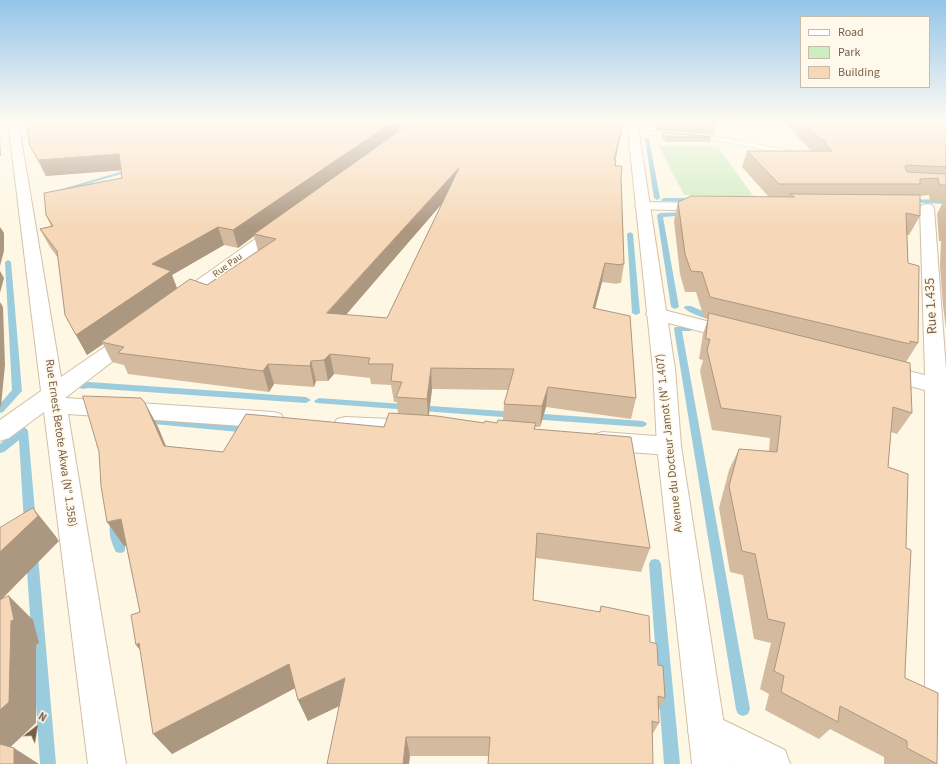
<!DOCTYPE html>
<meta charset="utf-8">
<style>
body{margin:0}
#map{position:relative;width:946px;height:764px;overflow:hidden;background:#fef7e4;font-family:"Source Sans 3",sans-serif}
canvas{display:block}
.legend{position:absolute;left:800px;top:16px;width:130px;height:72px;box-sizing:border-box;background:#fff9ec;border:1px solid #c9bbaa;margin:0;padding:5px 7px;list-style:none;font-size:12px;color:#795e46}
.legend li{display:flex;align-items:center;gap:8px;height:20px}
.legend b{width:20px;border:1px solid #c9bbaa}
.north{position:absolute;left:16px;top:708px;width:40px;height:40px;-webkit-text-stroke:3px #fff9ec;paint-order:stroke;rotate:31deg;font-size:11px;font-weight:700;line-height:16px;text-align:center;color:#795e46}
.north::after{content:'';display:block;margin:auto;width:14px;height:18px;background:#795e46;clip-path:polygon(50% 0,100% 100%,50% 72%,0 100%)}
</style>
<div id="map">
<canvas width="946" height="764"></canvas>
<ul class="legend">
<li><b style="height:5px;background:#fff"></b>Road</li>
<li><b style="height:11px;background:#ceedc0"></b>Park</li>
<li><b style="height:11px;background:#f6d8b8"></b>Building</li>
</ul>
<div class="north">N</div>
</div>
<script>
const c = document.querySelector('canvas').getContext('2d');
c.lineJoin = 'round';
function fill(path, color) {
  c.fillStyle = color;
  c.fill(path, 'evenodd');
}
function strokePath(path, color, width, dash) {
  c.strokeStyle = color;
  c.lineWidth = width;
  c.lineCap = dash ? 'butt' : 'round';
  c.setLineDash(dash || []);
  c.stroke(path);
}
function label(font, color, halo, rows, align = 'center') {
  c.font = font + ' "Source Sans 3",sans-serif';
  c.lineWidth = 3.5;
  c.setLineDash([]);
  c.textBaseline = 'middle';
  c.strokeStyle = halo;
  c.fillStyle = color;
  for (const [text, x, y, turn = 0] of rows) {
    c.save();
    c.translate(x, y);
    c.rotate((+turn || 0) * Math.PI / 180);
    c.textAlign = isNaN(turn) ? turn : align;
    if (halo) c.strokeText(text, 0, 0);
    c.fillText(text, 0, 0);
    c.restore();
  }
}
const green = new Path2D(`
 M659,146L718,147L754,197L684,195Z`);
const stream = new Path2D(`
 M737,121H747L727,126L703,124L705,123L727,124Z
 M647,138L649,139L660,198L657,200L654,198L645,139Z
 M130,169L135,170L60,192L55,191Z
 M664,198H695L698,200L695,202L662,201L661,200Z
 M907,199L946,200V204L905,202V200Z
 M688,212L690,213V215L663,217L679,307L675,309L671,307L657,215L660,213Z
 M630,232L633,234L640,313L636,315L632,313L627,234Z
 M8,260L11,262L22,391L3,412L0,413V404L12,390L5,262Z
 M685,306H691L719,318L715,320C705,318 692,315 684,308Z
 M675,327H688L692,329L691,331H682L750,709L748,714L743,716L738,714L736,709L674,329Z
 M89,382L306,397L311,400L306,403L89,388L82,389L77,386L79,384Z
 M319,398L516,412L519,413L521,415L519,417L516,418L316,403L314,401Z
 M530,413L642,421L645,422L647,424L645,426L642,427L530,419L527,418L525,416L527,414Z
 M143,417L239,424L242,426L244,428L242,430L239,432L143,423L140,422L138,420L140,418Z
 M23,427L26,428L28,431L36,523L34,526L30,528L26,526L24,523L19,440L4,452L0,453V444L20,428Z
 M115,521L119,523C123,530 128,545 124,552L120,553L116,552C112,545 107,530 111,523Z
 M32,551L36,552L38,556L56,764H40L26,556L28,552Z
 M655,559L659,560L661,564L680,764H664L649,564L651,560Z`);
const lane = new Path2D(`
 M633,130L718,137L798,152L802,154L798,156L718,141L631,133V131Z`);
const street = new Path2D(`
 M8,121H18L61,377L125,333L132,331L139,333L142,337L139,341L65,398L273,412L281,414L285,420L281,426L273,428L68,414L126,764H88L44,412L9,438L0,441V420L41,391Z
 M642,202L707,203L712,204L714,207L712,210L707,211L637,209L635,206L637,203Z
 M927,204L932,205L934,208L946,370V764H925V390L874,377L871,372L874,367L882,365L925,375L920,208L922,205Z
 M280,223L285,225L288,228L285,231L186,306L179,308L172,306L170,302L172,298L275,225Z
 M656,308L741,330L744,334L741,338L734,340L649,318L646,314L649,310Z
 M345,417L414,420L423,423L426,429L423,435L414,438L345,433L337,431L333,425L337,419Z
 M602,432L669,437L678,440L681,446L678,452L669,455L602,450L593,447L590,441L593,435Z
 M707,712L785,750L790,764H731L694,744L688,731L694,718Z`);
const secondary = new Path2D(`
 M627,121H637L675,369L681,446L730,764H692L657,446L653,369Z`);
const wall = new Path2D(`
 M27,121H623L621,134L615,160L616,166L621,177L624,264L621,283H618L617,284L602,282L595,308L636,398L631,419L546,407L540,427H535V429L650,548L641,572L536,558L533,600L599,612L601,606L650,642L658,665L665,698L659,710V723L652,735L489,756H410L339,706L308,721L298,700L295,688L172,754L140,612L126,546H124L145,403L158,427L166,446L223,452L384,427L398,414L397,402H394L391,385L371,384L370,378L334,374L328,381H316L314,387L274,384L269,392L128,374L124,365L112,362L103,344L87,355L65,315L58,258L50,247L40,229L51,226L46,215L122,178L121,170L46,176L30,146ZM443,202L387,318L346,315ZM254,236L258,251L207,285L177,288L172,275L224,245L238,248ZM432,389L508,390L504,404L503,420L497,423H484L429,416Z
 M651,121H715L716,123L713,135L657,130Z
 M784,121H946V329L943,306L940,266L941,241H939L937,214L943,202H930L929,195L920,196V216L909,235H907L908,263L918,343L906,362L912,413L897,434L891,432L888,467L906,548L905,672V678L937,764H884V757L830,729L819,739L765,710L769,694L760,689L771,643L754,639L743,575L730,572L719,508L729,470L739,449L769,451L770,438L712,430L700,371L703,360L699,359L703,334L708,319L704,318L696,292H685L680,274L674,221L678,202L769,197L742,167L747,151H811Z
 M663,132L711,137L710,142H666L662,137Z`);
const shadedWall = new Path2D(`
 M394,121H397L398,134L254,234V236L238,248L233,230Z
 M623,121L621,134L612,176L614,160Z
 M0,136L1,156H0Z
 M119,154L125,170L46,176L38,160Z
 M459,168V184L330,333L327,313Z
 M0,227L4,233V251L0,266Z
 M218,227L224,245L172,275L178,291L101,342L103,344L87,355L76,335L152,264Z
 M605,263L602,282L590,328L593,308Z
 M0,271L4,278L0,293Z
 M0,302L3,307L5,365L1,406L0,407Z
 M330,354L334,374L328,381L324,360Z
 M311,361L316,381L314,387L310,366Z
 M268,364L274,384L269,392L263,371Z
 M431,368L432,389L428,420L427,399Z
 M548,387L546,407L540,427L542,406Z
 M145,403L158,427L176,471L164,446Z
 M33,508L54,534L59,541L0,601V552Z
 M121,519L137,543L124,546L107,522Z
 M9,596L33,620L39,643L36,645V723L2,755L0,753V710Z
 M139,643L154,667L136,645Z
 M289,664L299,686L172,754L153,734Z
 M345,678L352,700L308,721L298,700Z
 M406,737L410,756L409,764H403Z
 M14,748L39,764H14Z`);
const building = new Path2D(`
 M27,121H394L233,230L218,227L152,264L171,271L76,335L65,315L57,251L40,229L53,226L46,215L44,193L122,178L119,154L38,160L30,146Z
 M409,121H623L614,160H616L615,166H622L621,177L624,264H621V265L605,263L593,308L630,316L636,398L548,387L542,406L504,404L514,369L431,368L427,399L396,397L402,382L391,381L393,364H368L370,358L330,354L324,360L311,361L310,366L268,364L263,371L118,353L124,347L101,342L190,279L207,285L276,239L254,234L409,124ZM459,168L387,318L327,313Z
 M698,121H715L716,123Z
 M803,121H946V167L906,165L905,167L907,172L946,174V185H939L938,178L920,179V184H779L747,151H832L825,143L826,141L820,139Z
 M663,132L711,137H667Z
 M790,194L920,195V216L906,213L908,263L919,266L918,343L910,341V344L710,297L702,272L691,271L685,254L678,202L691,196L794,197Z
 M709,313L910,363L912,413L893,407L888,467L908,474L906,548L911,550L905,672V678L938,693L937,764L907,748V741L840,706L838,722L781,692L784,676L774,671L785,623L768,619L755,554L742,551L729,486L739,449L777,452L781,416L721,408L707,350L710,339H706Z
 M83,396L141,398L145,403L164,446L223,452L246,414L384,427L389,413L437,416L484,423L485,421L497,423L498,420L536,423L534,429L631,437L650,548L537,533L533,600L600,612L601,606L649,616L650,642L657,644L658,665L663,666L665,698L658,696L659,723L652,721L653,764H488L490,737H406L403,764H327L345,678L298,700L289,664L153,734L139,643L136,645L131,615L140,612L121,519L107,522L101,486L99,452Z
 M33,508L38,516L0,552V528Z
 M9,596L14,620L11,621L9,702L0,710V600Z
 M0,744L14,748V764H0Z`);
const farStreetnames = [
 ["Rue Pau",228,266,-36]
];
const streetNames = [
 ["Rue Ernest Betote Akwa (N° 1.358)",60,443,82],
 ["Avenue du Docteur Jamot (N° 1.407)",670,443,-96]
];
const nearStreetnames = [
 ["Rue 1.435",932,306,-93]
];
fill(green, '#ceedc0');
fill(stream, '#9bccdd');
strokePath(lane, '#d1bfa8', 1);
strokePath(street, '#d1bfa8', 2);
strokePath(secondary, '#d4c0a5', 2);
fill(lane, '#fff');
fill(street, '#fff');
fill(secondary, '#fff');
fill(wall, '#d4ba9e');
fill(shadedWall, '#ac9781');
fill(building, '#f6d8b8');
strokePath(building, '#ac9781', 1);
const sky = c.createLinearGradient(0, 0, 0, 228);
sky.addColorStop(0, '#94c4e9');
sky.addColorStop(0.53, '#fffbf3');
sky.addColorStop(1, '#fffbf300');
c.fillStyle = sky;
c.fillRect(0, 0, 946, 228);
label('10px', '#795e46', '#fff9ec', farStreetnames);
label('12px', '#795e46', '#fff9ec', streetNames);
label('14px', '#795e46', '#fff9ec', nearStreetnames);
</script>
